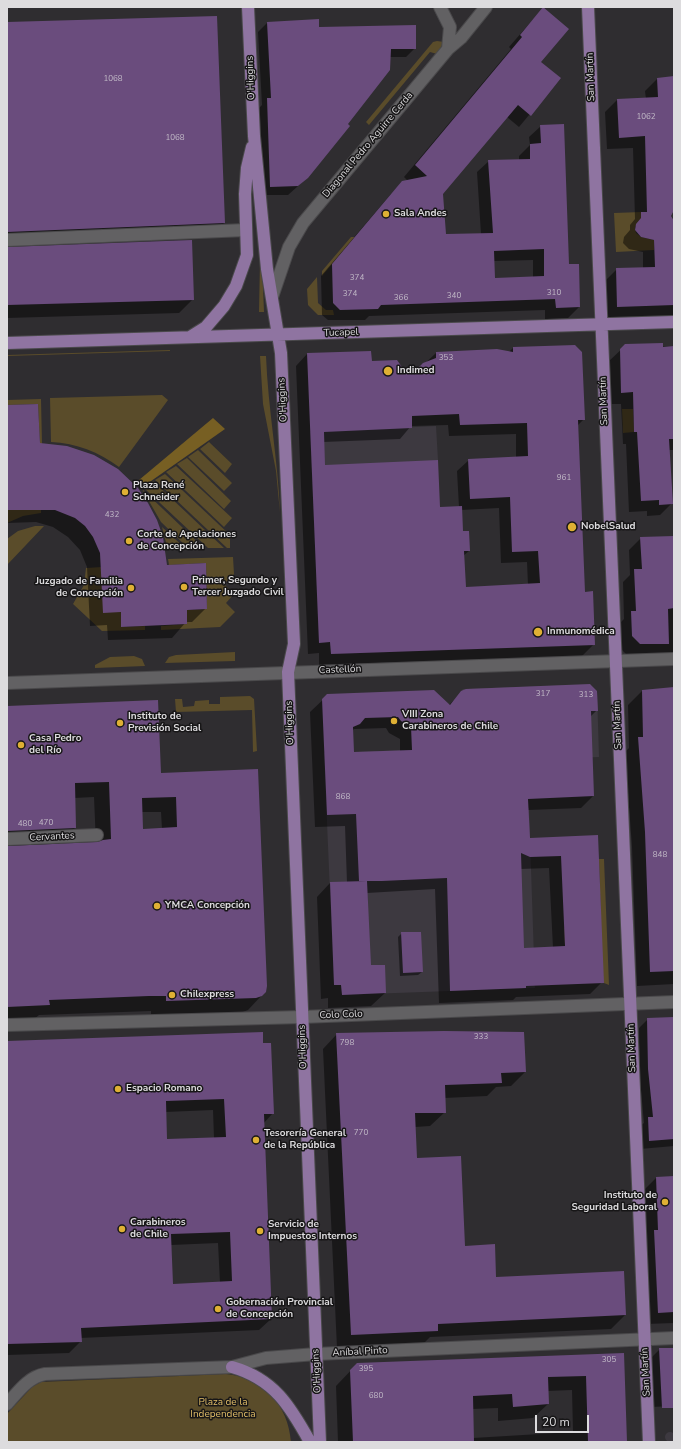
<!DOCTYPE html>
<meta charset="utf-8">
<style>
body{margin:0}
#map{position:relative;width:681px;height:1449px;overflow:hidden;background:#2f2d30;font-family:"Nunito Sans",sans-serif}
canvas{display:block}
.frame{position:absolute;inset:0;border:8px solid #dddcde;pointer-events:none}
.scale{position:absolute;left:535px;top:1415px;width:54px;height:18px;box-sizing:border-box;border:2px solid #dddcde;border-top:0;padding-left:5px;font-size:12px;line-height:14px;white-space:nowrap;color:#dddcde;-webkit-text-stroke:3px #171617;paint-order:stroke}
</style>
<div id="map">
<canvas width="681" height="1449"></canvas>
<div class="frame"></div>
<div class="scale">20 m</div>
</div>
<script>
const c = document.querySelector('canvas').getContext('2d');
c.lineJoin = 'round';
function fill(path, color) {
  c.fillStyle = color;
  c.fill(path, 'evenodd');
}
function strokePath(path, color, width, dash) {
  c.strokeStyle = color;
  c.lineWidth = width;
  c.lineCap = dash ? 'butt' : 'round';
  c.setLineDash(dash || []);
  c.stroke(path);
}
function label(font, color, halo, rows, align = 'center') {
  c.font = font + ' "Nunito Sans",sans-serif';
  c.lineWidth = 3;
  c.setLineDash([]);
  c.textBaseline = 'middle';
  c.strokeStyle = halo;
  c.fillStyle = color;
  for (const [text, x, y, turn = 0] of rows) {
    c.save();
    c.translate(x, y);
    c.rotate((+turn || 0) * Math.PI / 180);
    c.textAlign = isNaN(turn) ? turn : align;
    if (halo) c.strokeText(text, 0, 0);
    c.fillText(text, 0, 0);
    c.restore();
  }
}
const built = new Path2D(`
 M436,426L438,460L393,652L331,654L330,642L319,643L310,432Z
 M575,685L597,691L599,757L499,761L500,809L529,808L535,988L478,990L477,944L451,983L450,991L342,995L341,985H334L324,753L461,748L460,693L463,689Z
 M665 1437a5 5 0 1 1 10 0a5 5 0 1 1-10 0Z`);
const green = new Path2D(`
 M437,41L444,42L437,54L430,52L369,125L366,122L433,42Z
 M641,212V220L635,227L636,233L641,237L654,240V250L616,252L614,213Z
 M351,237H355L322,276V271Z
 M260,261L262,262L264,312H259Z
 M317,277L318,303L326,310H333L334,315H318L308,305L307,289Z
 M170,350V351L7,356V355Z
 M260,356H266C268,409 278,460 280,513L276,471L263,404Z
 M162,395L168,400L119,467C99,452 76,443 51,442L50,398Z
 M41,399L42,444H40L38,404L7,405V400Z
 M622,409H633L634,432L623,433Z
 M209,442L232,464L225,473L200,449Z
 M198,450L232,483L224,491L188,457Z
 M187,458L231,501L224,509L177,464Z
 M176,466L232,518L224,527L166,472Z
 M165,474L230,535V548H227L155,480Z
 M153,481L224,548H208L144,488Z
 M142,489L205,549H189L161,522Z
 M41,509V513L23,516L7,523V510Z
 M35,526H44L7,565V539L18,531Z
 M162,527L186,549L168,550Z
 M233,557L234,574L224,584L234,594L226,603L235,612L220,627L161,630V626L187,624V610L207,609L206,563L169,565L168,559Z
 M102,567L121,612L122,627L145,626V630L102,631L73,604L84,585L86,568Z
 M235,652V661L165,663L169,657L176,655Z
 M134,656L142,659L145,666L95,668V665L110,657Z
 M220,697L250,696L254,699L257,751L253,752L252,710L176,712L175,699H182L183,707L194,706L195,701L209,700V704H220Z
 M599,859H604L609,985L604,983L565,946L564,928L601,926Z
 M226,1374C264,1378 288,1405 291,1442H7V1414L32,1387L41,1382Z`);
const water = new Path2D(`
 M213,418L225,429L144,486L139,480Z`);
const shadow = new Path2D(`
 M543,8L540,62L560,78L519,127L507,117L442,194L445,235L481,234L477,172L489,161L519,160V156L530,145L529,137L541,126L568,265L579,307L568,318L545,319V310L369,316L365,320H328L322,315L321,276L391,194L403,182L408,181L404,177L511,49L509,47ZM533,260V277L494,280V261Z
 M7,23L224,223L211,237L7,245Z
 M267,23L318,28L415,48L406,57H390L307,178L288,195H262L259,108L262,105L258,32Z
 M674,77V209L670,216L674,225V317L606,319L605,281L617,269L643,268V252L629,249L623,243L624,237L630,230V225L635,219L633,148L607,149L605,112L617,100L646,99L645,91L657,79Z
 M7,248L193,299L179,313L7,318Z
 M626,345L674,347V450H669L672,503L660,515L647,516V511L629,512L626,444H623L621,404H610L608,362Z
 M513,348L584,419L577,426L584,593L594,644L582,656L319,665V653L308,654L296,366L307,354L371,362L403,371L418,370L436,353L509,352ZM448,425L449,436L516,434V458L469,460L457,471L459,507L439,508L324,466L323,442L400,439L411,426ZM499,508L501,563L527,562L528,585L465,588L463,556L469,551L462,532L461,510Z
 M7,406L39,444L166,566L206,608L192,622H186L172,638L108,640L107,625L90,626L87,567L80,550L68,537L53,527L36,522L7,523Z
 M674,537V655L628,656L620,648L619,624L624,619L623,582L630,575L629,550L641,538Z
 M674,688V984L637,986L632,847L625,752L629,748L628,705L642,691Z
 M462,692L597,710L590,717L593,796L581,808L528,810L529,839L597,836L602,982L590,994L516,997L513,1000L439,1003L435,889L367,893L370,966L385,993L371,1006L328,1008V998L321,999L317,897L330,883H347L345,826L315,827L310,712L328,695L449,705ZM386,728L389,733L400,739V751L353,753L352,731L354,729ZM549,868L553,948L523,949L520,869Z
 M7,708L160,774L257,770L263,994L248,1010L240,1013L151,1016V1011L39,1015L33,1020L7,1022ZM94,797L96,844L58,845L75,828L74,798ZM142,812H161L162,829L142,830Z
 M402,933L422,972L418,975L400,976L398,937Z
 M674,1018V1146L640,1149L639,1127L644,1123L640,1079L639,1028L648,1019Z
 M337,1034L525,1072L511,1086L496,1087L487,1096L444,1098L445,1112L430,1126L415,1127L416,1160L464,1247L495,1278L625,1315L611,1329L430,1337L423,1344L337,1348L323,1049Z
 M7,1042L262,1044L273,1113L263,1124L271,1319L259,1330L80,1338L81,1341L69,1353L7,1355ZM213,1110L214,1138L166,1140L165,1112ZM218,1243L220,1283L172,1285L171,1245Z
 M674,1177V1323L646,1324L645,1189L656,1178Z
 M660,1349H674V1406L651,1407L649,1360Z
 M623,1354L626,1442H338L336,1386L357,1364ZM572,1390L573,1432L473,1438L472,1409L498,1408V1421L533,1418L548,1404L547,1391Z`);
const building = new Path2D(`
 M543,7L569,29L541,62L561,78L531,116L518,105L443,194L446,234L493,233L488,160L530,159V144L541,143L540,125L564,124L569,264H579L580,307L556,308L555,299L381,305L378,309L340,310L333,303L332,264L402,181L427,176L415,165L522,37L520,35ZM544,249V276L495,278L494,251Z
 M217,16L225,223L7,232V22Z
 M319,19V27L416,25V49H391L390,70L348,124L350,126L308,178L298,186L270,187L267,98H271L267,22Z
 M674,76V210L671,216L674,221V305L617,307L616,268L655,267L654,240L641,237L635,230L636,224L641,218V212H647L645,136L619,138L617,99L658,97L657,78Z
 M192,240L194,300L7,305V247Z
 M663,343V347L674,346V439H669L673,504L659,505V500L641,501L637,432H634L633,392L621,393L620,349L625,344Z
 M575,345L582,352L585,420H578L585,592L593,591L595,645L331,654L330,642L319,643L307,353L371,351L372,361L397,360L404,370L417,369L423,363L436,358V352L497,349L513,352V347ZM459,414L460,425L527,423L528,456L468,459L470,499L510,497L512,552L538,551L540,583L466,587L464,551H470L469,531H463L462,506L440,507L438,460L325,465L324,432L412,428V416Z
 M38,404L40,443L67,446L94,455L118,469L138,488L148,503L157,520L163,537L167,565L206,563L207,609L187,610V624L121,627V612L103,613L100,553L93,537L85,526L75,518L55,510H7V405Z
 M674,536V608L668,609L669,644H640L632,636L631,611H636L634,569H642L640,537Z
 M590,684L597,691L598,711H591L594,796L528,799L530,838L598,835L604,983L526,986V988L450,991L447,878L382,881H359L356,814L327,815L322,699L327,694L434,690L450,705L461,691L466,689ZM398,717L401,721L411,727L412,750L354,752L353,727L360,724L365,718ZM521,853L530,857L561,856L565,946L524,948Z
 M674,687V971L650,972L645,832L638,737H643L642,690Z
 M158,700L161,773L258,769L267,986L266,992L262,996L256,998L166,1001V996H149L49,1000L50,1005L7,1007V846L97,842L103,840L111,839L109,782L75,783L76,828L7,831V706ZM176,797L177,827L143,829L142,798Z
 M367,881L371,965H385L386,993L342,995L341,985H334L330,882Z
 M401,932H421L423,972L403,973Z
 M674,1017V1139L649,1141L648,1117H653L648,1069L647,1018Z
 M444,1031L524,1032L526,1072L501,1073L502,1083L445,1085L446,1113H415L417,1158L461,1156L465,1246L495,1244L496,1277L624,1271L626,1315L438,1324V1331L351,1335L336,1033Z
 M263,1032V1043H271L274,1114H264L272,1319L81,1328L82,1342L7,1344V1041ZM224,1099L226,1137L167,1139L166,1101ZM230,1232L232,1281L173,1284L171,1234Z
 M674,1176V1312L658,1313L654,1230H658L656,1177Z
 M659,1348H674V1408H662Z
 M624,1353L627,1442H588L586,1376L548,1377L549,1404L513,1407L512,1394L473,1396L474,1442H353L350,1370L357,1363Z`);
const minor = new Path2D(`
 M440,7L450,27L448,49
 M7,240L246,230
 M272,297L289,247L303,223L448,49L461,38L486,7
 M7,683L674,659
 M7,839L97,835
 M7,1025L302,1017L674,1002
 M7,1404C18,1392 28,1377 45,1374L232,1367L266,1358L316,1354L674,1338`);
const major = new Path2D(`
 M248,7L254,136L267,269L281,353L294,644L288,672L320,1442
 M588,7L649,1442
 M190,337L206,327L224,306L236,286L247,255L245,194L247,168L252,147
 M7,343L674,322
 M232,1367C274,1379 290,1406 310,1442`);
const markers = [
 [386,214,4,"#dfb034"],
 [388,371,5,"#dfb034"],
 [125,492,4,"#dfb034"],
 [572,527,5,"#dfb034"],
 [129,541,4,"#dfb034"],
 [184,587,4,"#dfb034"],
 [131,588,4,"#dfb034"],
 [538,632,5,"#dfb034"],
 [394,721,4,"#dfb034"],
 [120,723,4,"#dfb034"],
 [21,745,4,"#dfb034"],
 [157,906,4,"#dfb034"],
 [172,995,4,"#dfb034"],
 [118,1089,4,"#dfb034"],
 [256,1140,4,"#dfb034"],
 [665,1202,4,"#dfb034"],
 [122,1229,4,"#dfb034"],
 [260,1231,4,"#dfb034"],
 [218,1309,4,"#dfb034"]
];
const numberNames = [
 ["1068",113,79],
 ["1062",646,117],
 ["1068",175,138],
 ["374",357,278],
 ["310",554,293],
 ["374",350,294],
 ["340",454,296],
 ["366",401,298],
 ["353",446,358],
 ["961",564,478],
 ["432",112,515],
 ["317",543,694],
 ["313",586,695],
 ["868",343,797],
 ["470",46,823],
 ["480",25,824],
 ["848",660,855],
 ["333",481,1037],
 ["798",347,1043],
 ["770",361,1133],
 ["305",609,1360],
 ["395",366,1369],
 ["680",376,1396]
];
const streetNames = [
 ["San Martín",591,77,-92],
 ["O'Higgins",251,78,-92],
 ["Diagonal Pedro Aguirre Cerda",368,145,-50],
 ["Tucapel",341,333,-2],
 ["O'Higgins",283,400,-93],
 ["San Martín",604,401,-92],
 ["Castellón",340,670,-2],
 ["O'Higgins",290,723,-92],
 ["San Martín",618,725,-92],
 ["Cervantes",52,837,-3],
 ["Colo Colo",341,1015,-2],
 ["O'Higgins",303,1047,-92],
 ["San Martín",632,1048,-92],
 ["Aníbal Pinto",360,1352,-3],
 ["O'Higgins",317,1371,-93],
 ["San Martín",646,1372,-93]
];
const poiNames = [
 ["Sala Andes",394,214],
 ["Indimed",397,371],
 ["Plaza René",133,486],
 ["Schneider",133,498],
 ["NobelSalud",581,527],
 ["Corte de Apelaciones",137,535],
 ["de Concepción",137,547],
 ["Primer, Segundo y",192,581],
 ["Tercer Juzgado Civil",192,593],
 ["Juzgado de Familia",123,582,"right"],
 ["de Concepción",123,594,"right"],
 ["Inmunomédica",547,632],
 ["VIII Zona",402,715],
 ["Carabineros de Chile",402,727],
 ["Instituto de",128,717],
 ["Previsión Social",128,729],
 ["Casa Pedro",29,739],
 ["del Río",29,751],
 ["YMCA Concepción",165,906],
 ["Chilexpress",180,995],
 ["Espacio Romano",126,1089],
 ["Tesorería General",264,1134],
 ["de la República",264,1146],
 ["Instituto de",657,1196,"right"],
 ["Seguridad Laboral",657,1208,"right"],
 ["Carabineros",130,1223],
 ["de Chile",130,1235],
 ["Servicio de",268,1225],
 ["Impuestos Internos",268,1237],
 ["Gobernación Provincial",226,1303],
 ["de Concepción",226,1315]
];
const parkNames = [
 ["Plaza de la",223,1403],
 ["Independencia",223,1415]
];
fill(built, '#3d3940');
fill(green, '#5a4c2a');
fill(water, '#775f23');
fill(shadow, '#0007');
fill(building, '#6a4c7d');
strokePath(minor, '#4a494b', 14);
strokePath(major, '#4a494b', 14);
strokePath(minor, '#626163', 12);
strokePath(major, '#8f74a1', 12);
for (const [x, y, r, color] of markers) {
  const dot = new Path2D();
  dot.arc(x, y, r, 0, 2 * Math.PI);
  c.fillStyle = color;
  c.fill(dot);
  strokePath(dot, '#171617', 1.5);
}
label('8px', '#c0b8c6', null, numberNames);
label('10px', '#dddcde', '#171617', streetNames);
label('bold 10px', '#dddcde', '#171617', poiNames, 'left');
label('10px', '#e2be68', '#171617', parkNames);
</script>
